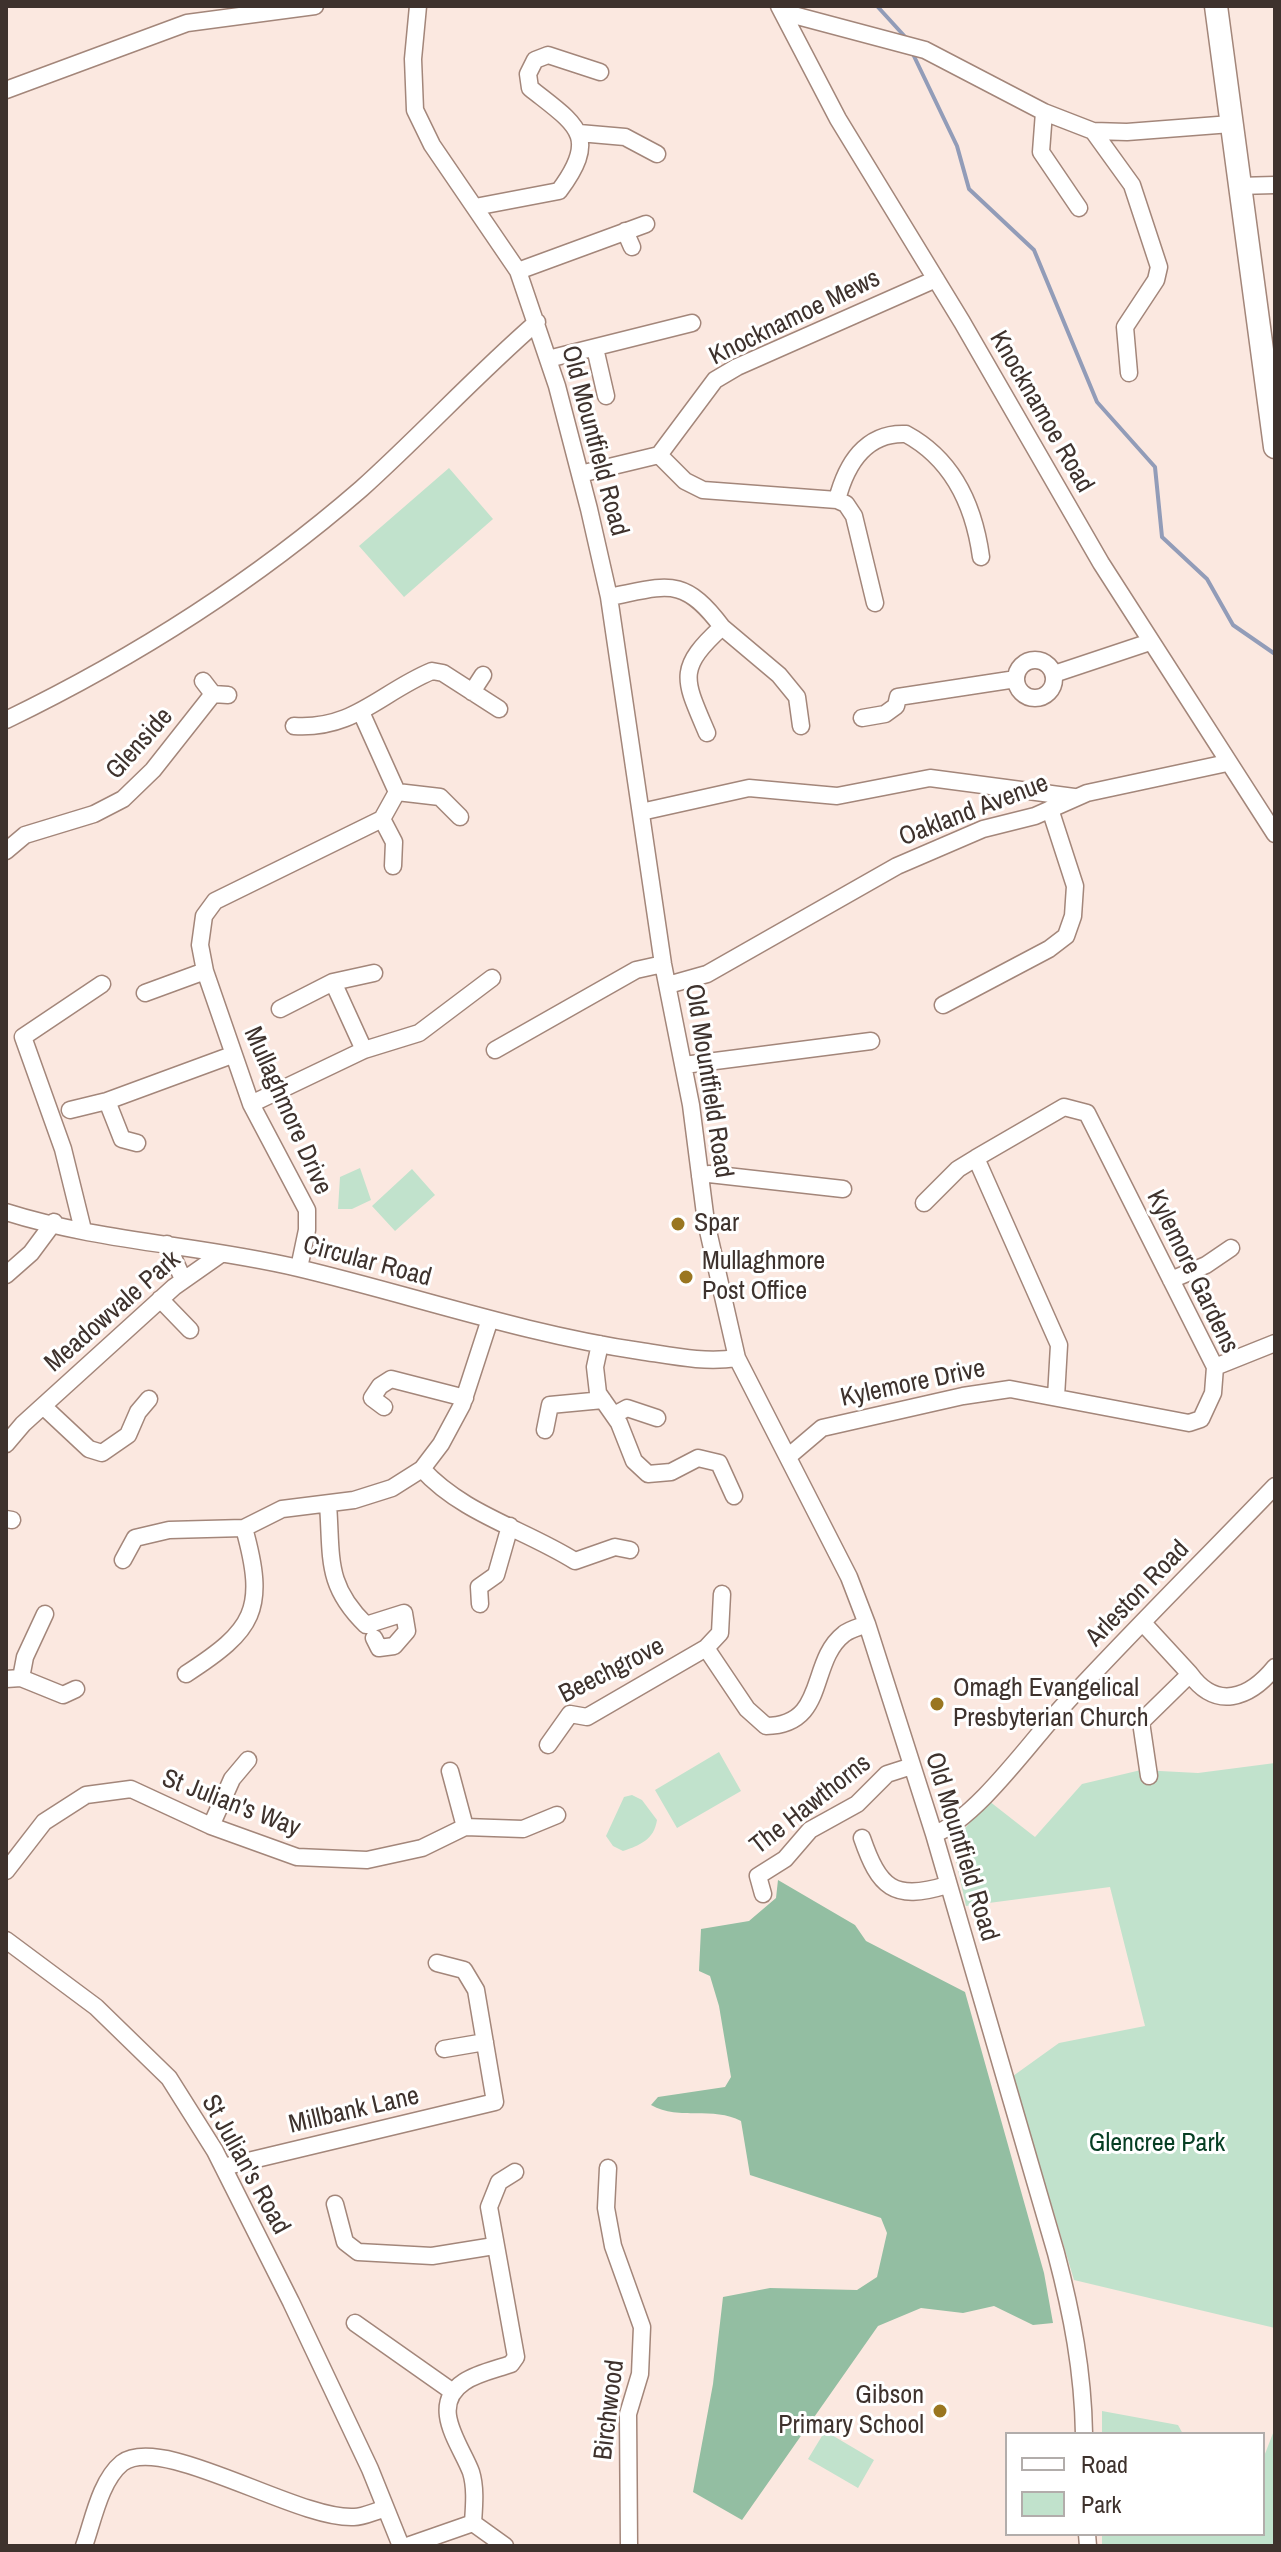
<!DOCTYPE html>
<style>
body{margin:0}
#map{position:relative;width:1281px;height:2552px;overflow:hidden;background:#fbe8e0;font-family:"Archivo Narrow",sans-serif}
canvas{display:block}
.frame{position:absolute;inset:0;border:8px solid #3e322d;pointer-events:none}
.legend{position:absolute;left:1005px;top:2432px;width:260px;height:104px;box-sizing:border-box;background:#fff;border:2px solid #b2adab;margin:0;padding:10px 14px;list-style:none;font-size:24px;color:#3e322d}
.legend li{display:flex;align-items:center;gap:16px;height:40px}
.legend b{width:40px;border:2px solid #b2adab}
</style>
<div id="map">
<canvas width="1281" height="2552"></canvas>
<div class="frame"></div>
<ul class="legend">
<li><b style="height:10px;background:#fff"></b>Road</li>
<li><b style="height:22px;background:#c1e2cc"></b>Park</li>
</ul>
</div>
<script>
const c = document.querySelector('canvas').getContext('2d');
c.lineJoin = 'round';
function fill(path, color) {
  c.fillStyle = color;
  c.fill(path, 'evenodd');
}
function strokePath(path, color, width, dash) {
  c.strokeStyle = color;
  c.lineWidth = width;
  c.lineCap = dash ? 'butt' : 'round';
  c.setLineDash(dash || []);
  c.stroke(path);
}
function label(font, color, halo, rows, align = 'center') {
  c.font = font + ' "Archivo Narrow",sans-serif';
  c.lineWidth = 6;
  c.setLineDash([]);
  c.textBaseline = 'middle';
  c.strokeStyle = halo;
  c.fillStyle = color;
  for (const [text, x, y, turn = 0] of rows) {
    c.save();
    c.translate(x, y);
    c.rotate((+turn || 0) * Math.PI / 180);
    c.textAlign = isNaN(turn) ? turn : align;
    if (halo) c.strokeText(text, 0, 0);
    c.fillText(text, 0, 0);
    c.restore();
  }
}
const green = new Path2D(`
 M449,468L493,519L404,597L359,546Z
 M360,1168L371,1200L352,1209H338L340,1177Z
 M412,1169L435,1195L395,1231L372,1206Z
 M719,1752L741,1791L677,1828L655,1790Z
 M1275,1763V2328L1074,2280L1013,2076L1059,2043L1145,2026L1110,1887L966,1906L952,1843L989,1801L1035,1837L1082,1784L1141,1770L1198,1773Z
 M632,1795L642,1800L657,1820C654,1840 640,1845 623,1851L613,1846L606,1836L624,1797Z
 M1102,2411L1178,2425L1183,2434H1102Z
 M1275,2428V2546H1102V2534H1263V2459Z
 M825,2431L874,2460L858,2488L808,2459Z`);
const forest = new Path2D(`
 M778,1880L855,1925L866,1941L965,1992L1044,2273L1053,2323L1033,2325L994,2306L963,2313L921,2308L878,2326L742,2520L693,2492L713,2384L723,2297L770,2288L857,2290L877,2277L887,2233L881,2218L750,2175L741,2121C713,2106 680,2121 651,2105L658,2097L725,2087L731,2077L719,2006L710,1976L699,1971L701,1929L749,1921L776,1898Z`);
const stream = new Path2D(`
 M877,6L908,40
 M912,52L957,146L969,189L1034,250L1097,402L1155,467L1162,537L1207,579L1233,625L1275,654`);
const minor = new Path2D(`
 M418,6L413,59L415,110L432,145L518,271L557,386L589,509L609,597L663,964L691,1105L706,1222L737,1358L849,1577L867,1624L934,1834L1056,2253C1072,2314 1083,2371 1084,2434
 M779,6L838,119L962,322L1101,563L1275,834
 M786,13L925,50L1044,112L1093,131L1127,132L1231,124
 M6,90L187,23L315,6
 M1044,112L1041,152L1079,208
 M1093,131L1132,185L1159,267L1156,280L1125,327L1129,373
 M579,133L625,137L657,154
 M1238,186L1275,185
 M475,207L559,191C601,135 575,124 530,88L528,74L535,60L548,55L600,72
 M625,231L632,247
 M518,271L646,224
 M595,348L606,396
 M548,359L692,323
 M659,455L715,380L737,367L936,279
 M580,474L659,455L685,481L703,490L837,500L846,504L854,516L875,603
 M837,500C846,465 865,432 906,434C954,460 974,506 981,557
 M609,597C667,586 683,575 722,627C676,669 684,679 707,733
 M722,627L779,675L797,697L801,726
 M1016 679a19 19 0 1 1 38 0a19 19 0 1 1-38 0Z
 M1054,674L1150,642
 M203,681L213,694
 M472,692L483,675
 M862,718L885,714L896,706L898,697L1016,679
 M6,720C132,659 255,581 361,489C421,435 476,375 537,322
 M294,726C354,730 381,692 432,671L443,673L499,709
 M397,792L440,797L460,817
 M641,812L749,788L837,796L930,778L1074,797
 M382,819L394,842L393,866
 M6,851L25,835L94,814L123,799L153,770L213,694L228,695
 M333,982L364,1050
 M668,985L707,974L897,866L983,829L1035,816L1087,793L1227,763
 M145,993L205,971
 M943,1005L1049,949L1066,936L1073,916L1075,886L1050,809
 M280,1009L333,982L374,973
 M495,1050L636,970L663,964
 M684,1065L871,1041
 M107,1101L122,1139L137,1143
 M251,1104L364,1050L419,1033L492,978
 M70,1110L107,1101L232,1055
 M700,1176L709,1174L843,1189
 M924,1203L958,1169L976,1158
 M6,1212C100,1242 202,1245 298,1268C412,1295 524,1334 640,1351C673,1356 704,1363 737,1358
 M83,1230L63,1149L23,1037L102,984
 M167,1244L183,1279
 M299,1268L307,1230V1210L251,1104L205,971L200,945L204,916L215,901L382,819L397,792L361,712
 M6,1275L31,1253L54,1222
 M1171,1280L1206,1265L1231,1248
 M160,1299L190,1330
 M600,1344L595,1367L598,1393L619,1423L634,1461L648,1474L671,1472L698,1458L719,1463L734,1496
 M1215,1367L1275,1343
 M43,1406L89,1449L102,1453L128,1435L138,1412L149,1399
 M384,1407L372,1398L380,1386L391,1379L465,1398
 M614,1415L627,1408L657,1418
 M545,1430L550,1405L603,1400
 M6,1444L23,1424L174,1287L221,1254
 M789,1456L822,1428L963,1396L1010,1389L1189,1423L1201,1419L1213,1393L1215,1367L1087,1113L1064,1107L976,1158L1059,1345L1056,1397
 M422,1469C463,1514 524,1529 575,1561L615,1547L630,1550
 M328,1504C332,1558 325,1585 366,1625L404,1613L407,1631L394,1646L379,1648L374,1638
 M6,1519L12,1520
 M123,1560L135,1538L169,1530L244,1528L282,1509L354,1500L392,1488L422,1469L441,1444L462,1405L490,1319
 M480,1604L479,1587L496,1575L510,1526
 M1143,1623L1190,1674L1141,1722L1149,1776
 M706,1648L747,1709L766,1726C828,1725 808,1662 844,1634C850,1629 860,1627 867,1624
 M186,1674C254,1630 267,1610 244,1528
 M1190,1674C1216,1710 1249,1699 1275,1667
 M21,1678L25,1657L45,1614
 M6,1679L21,1678L63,1695L76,1689
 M548,1745L570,1714L587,1717L706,1648L720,1633L722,1594
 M450,1771L465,1827
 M211,1826L232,1779L248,1760
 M934,1834C975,1820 1031,1741 1063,1706C1132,1631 1205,1559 1275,1486
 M862,1838C879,1887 893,1902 947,1885
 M6,1871L44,1822L86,1795L131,1789L211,1826L297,1857L367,1860L422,1848L465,1827L523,1829L557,1815
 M763,1894L758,1876L785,1859L810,1830L857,1804L887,1774L912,1766
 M6,1940L96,2007L169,2078L215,2151L291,2302L370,2469L401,2546
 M444,2049L485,2042
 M223,2167L495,2102L476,1990L464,1970L437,1963
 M608,2168L606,2208L613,2246L642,2327L640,2374L628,2414L629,2546
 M335,2204L345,2242L358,2252L432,2256L494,2246
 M355,2323L453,2392
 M473,2523C474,2507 476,2488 471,2472C461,2445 428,2406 464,2382C477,2373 497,2369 511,2364L516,2357L489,2207L499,2182L515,2172
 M1087,2534L1088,2546
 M84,2546C93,2521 100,2481 122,2463C162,2433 297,2520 354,2517C364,2517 375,2511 384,2509
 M407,2546L473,2523L505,2546`);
const highway = new Path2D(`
 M1216,6L1275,447`);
const markers = [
 [678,1224,8,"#9a7620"],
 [686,1277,8,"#9a7620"],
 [937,1704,8,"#9a7620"],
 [940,2411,8,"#9a7620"]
];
const streetNames = [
 ["Knocknamoe Mews",795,318,-26],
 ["Knocknamoe Road",1041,412,60],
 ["Old Mountfield Road",594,441,75],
 ["Glenside",140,744,-48],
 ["Oakland Avenue",974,811,-21],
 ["Old Mountfield Road",708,1081,81],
 ["Mullaghmore Drive",287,1111,66],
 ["Circular Road",367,1262,15],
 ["Kylemore Gardens",1192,1272,64],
 ["Meadowvale Park",113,1312,-41],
 ["Kylemore Drive",913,1384,-12],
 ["Arleston Road",1138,1594,-46],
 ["Beechgrove",612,1671,-27],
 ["St Julian's Way",231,1804,21],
 ["The Hawthorns",811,1805,-38],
 ["Old Mountfield Road",961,1847,73],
 ["Millbank Lane",354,2111,-13],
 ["St Julian's Road",245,2165,61],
 ["Birchwood",610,2410,-83]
];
const poiNames = [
 ["Spar",694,1224],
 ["Mullaghmore",702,1262],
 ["Post Office",702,1292],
 ["Omagh Evangelical",953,1689],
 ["Presbyterian Church",953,1719],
 ["Gibson",924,2396,"right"],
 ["Primary School",924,2426,"right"]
];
const parkNames = [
 ["Glencree Park",1157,2144]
];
fill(green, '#c1e2cc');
fill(forest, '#93bea2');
strokePath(stream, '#929cb8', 4);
strokePath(minor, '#a3867a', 19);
strokePath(highway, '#a3867a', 25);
strokePath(minor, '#fff', 16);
strokePath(highway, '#fff', 22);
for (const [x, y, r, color] of markers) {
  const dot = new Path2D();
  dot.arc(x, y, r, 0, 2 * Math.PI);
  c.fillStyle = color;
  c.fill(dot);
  strokePath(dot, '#fff', 3);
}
label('26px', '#3e322d', '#fff', streetNames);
label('26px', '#3e322d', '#fff', poiNames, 'left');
label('26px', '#063e23', '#fff', parkNames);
</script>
